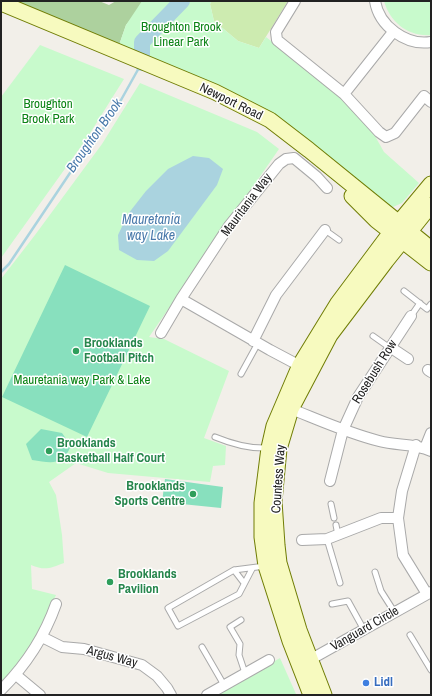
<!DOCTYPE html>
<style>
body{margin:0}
#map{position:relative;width:432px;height:696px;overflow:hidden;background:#f2efe9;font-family:"Archivo Narrow",sans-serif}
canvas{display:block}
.frame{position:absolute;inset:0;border:2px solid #222;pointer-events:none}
</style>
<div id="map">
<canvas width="432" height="696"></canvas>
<div class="frame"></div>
</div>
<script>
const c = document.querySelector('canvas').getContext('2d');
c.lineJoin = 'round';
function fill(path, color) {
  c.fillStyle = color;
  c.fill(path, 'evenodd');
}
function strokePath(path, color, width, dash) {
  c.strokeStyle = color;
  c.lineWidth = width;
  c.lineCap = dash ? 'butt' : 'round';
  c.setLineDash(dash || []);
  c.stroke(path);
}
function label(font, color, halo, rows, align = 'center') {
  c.font = font + ' "Archivo Narrow",sans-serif';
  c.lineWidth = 3;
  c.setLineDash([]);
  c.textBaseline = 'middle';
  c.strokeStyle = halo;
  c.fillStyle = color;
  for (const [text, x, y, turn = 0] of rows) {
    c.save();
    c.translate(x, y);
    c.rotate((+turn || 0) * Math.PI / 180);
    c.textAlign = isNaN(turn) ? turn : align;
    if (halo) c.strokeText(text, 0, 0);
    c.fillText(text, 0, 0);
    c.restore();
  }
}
const grass = new Path2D(`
 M212,1H288L259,48L238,41L214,21L210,4Z`);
const forest = new Path2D(`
 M9,1H99L109,5L116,1H146L126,25L118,48Z`);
const park = new Path2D(`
 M142,1H212L210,4L214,21L238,41L259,48L266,37L339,94L375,136L384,152L419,183L402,203L393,207L381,202L305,140L118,48L126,25Z
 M384,1H431V35C408,37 390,22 384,1Z
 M40,45L124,79L87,138L1,258V97Z
 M140,83L257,132L279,149L149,337L164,339L229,371L204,438L226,446L225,465L213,466L210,482L108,473L76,463L49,482L56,495L62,535L64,563C51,568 45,571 31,565L32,589L56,595L26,656L1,684V279L35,235L102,144Z
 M280,658L296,694L294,695H216Z`);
const pitch = new Path2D(`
 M65,265L150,306L87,437L2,397Z
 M41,429L62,433L71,446C62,466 52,463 32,460L26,444Z
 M165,479L223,487L221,508L162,502Z`);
const water = new Path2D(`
 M193,156L209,158L223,169L217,185L168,251L154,261L137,260L119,250L118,235L128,214L146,191L168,169Z`);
const stream = new Path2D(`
 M1,272L9,264L76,164L93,145L121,100L140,66`);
const river = new Path2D(`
 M142,63V42L182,1`);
const lane = new Path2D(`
 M325,230L339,240
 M404,291L427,309L431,304
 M411,316L420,303
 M373,336L390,348
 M241,374L258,343
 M215,437C232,444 249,449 268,448
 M331,504L334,518
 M336,525L338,535
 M327,539L340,583
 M252,569L239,594L178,626L168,608L234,570L265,566
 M234,570L244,583
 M375,572L381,591L395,613
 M332,604L348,601L364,630
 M241,620L230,627L240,644L239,655L245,673
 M410,635L431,670
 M202,647L224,685`);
const street = new Path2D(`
 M295,1L276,32L277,40L344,94L379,132L386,137L395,133L424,96L431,102
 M375,1C379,26 406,46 431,42
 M344,94L393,32
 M161,333L181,299
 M253,341L276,295L325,230
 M390,347L408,359
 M304,368L270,350L181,299L229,226L279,164L286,159L294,158L317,177L327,188
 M428,370L431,372
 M286,407C317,419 347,433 379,441C397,446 414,443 431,451
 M416,445L402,491L398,518L403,555L427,594
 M425,448L431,433
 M330,481L343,430L358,397L411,316
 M302,540L327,539L381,518H398
 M42,637L62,647L84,649L142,665L157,676L167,688L171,695
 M306,662L431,592
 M16,675L40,695
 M1,690C26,665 44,638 56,604
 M207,695L269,660`);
const secondary = new Path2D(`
 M1,3L215,92L270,120L309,150L431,249
 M352,196L376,220L431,263
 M311,695L290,641L266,566L262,537V503L269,448L274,426L300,365L338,303L391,232L431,184
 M324,695L299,630L279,563L277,545L274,501L279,449L291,409L330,335L386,261L431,205`);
const markers = [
 [76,351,4,"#2e9e5b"],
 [49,451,4,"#2e9e5b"],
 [193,494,4,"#2e9e5b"],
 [110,582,4,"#2e9e5b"],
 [366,683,4,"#3f7fe0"]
];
const parkNames = [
 ["Broughton Brook",181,28],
 ["Linear Park",181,43],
 ["Broughton",48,105],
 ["Brook Park",48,120],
 ["Mauretania way Park & Lake",82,381]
];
const streetNames = [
 ["Newport Road",231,102,26],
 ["Mauritania Way",247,205,-53],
 ["Rosebush Row",375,372,-58],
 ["Countess Way",279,479,-86],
 ["Vanguard Circle",365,629,-30],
 ["Argus Way",112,657,15]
];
const leisureNames = [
 ["Brooklands",84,344],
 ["Football Pitch",84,359],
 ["Brooklands",57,444],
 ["Basketball Half Court",57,459],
 ["Brooklands",185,487,"right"],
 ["Sports Centre",185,502,"right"],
 ["Brooklands",118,575],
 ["Pavilion",118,590]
];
const shopNames = [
 ["Lidl",374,683]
];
const waterNames = [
 ["Broughton Brook",95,136,-55],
 ["Mauretania",151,220],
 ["way Lake",151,236]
];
fill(grass, '#cdebb0');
fill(forest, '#add19e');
fill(park, '#c8facc');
fill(pitch, '#88e0be');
fill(water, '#aad3df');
strokePath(stream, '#aad3df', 2.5);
strokePath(river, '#aad3df', 16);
strokePath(lane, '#a9a9a9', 7);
strokePath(street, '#a9a9a9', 12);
strokePath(secondary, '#707d05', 17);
strokePath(lane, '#fff', 5);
strokePath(street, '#fff', 10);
strokePath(secondary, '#f7fabf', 15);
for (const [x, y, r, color] of markers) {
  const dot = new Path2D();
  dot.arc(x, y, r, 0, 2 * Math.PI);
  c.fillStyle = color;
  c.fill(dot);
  strokePath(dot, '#fff', 1.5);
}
label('13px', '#0c8416', '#fff', parkNames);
label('13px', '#222', '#fff', streetNames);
label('bold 13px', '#27864d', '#fff', leisureNames, 'left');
label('bold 13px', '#366cbe', '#fff', shopNames, 'left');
label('italic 14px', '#4a7aab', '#fff', waterNames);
</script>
